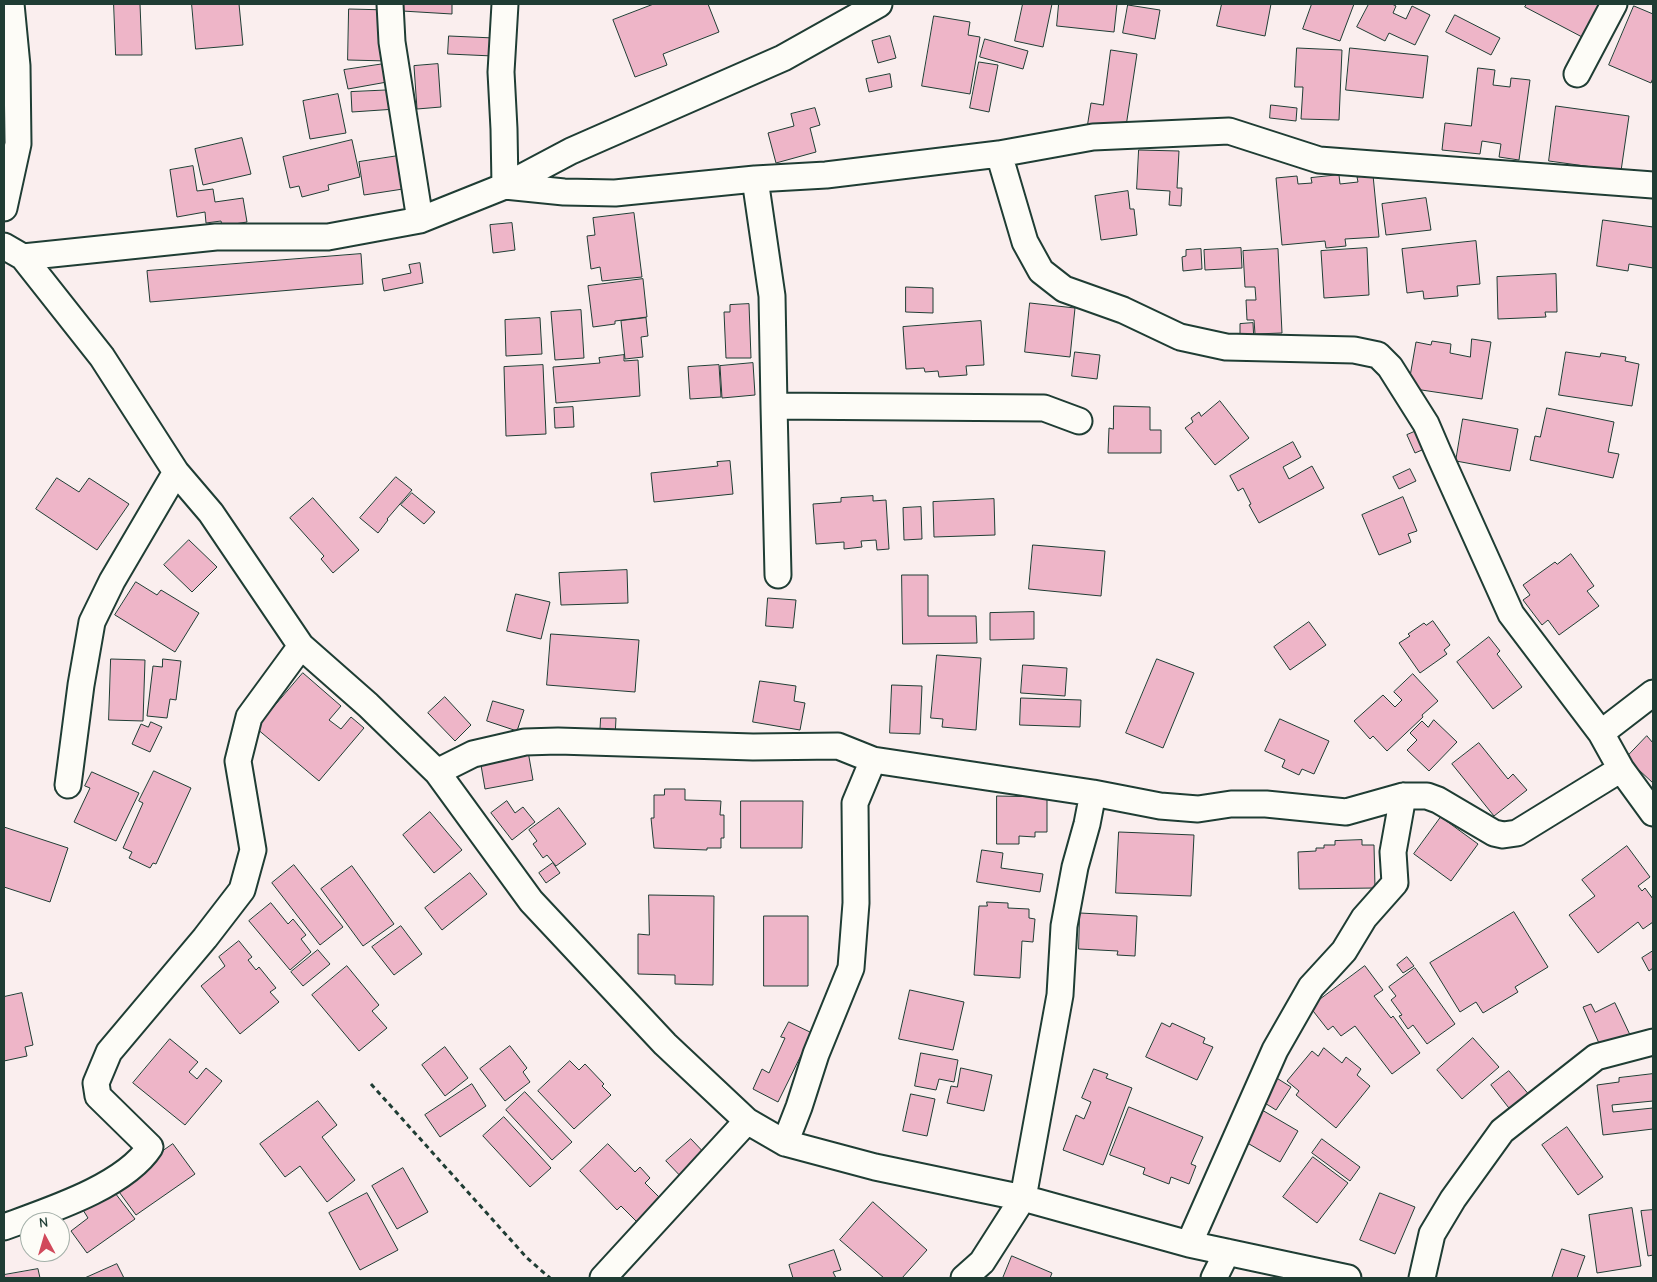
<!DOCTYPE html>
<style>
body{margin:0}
#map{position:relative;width:1657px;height:1282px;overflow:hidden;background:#faeeee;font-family:"Comic Neue",sans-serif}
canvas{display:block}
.frame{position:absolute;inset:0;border:5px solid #1f3d34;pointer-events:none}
.north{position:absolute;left:20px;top:1212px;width:50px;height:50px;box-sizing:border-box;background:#fdfcf7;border:1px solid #a4b0a9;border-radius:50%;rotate:354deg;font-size:14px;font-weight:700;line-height:20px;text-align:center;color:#1f3d34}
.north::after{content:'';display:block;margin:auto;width:18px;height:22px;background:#d1495b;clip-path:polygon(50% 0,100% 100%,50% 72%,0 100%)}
</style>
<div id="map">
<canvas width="1657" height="1282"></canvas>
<div class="frame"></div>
<div class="north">N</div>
</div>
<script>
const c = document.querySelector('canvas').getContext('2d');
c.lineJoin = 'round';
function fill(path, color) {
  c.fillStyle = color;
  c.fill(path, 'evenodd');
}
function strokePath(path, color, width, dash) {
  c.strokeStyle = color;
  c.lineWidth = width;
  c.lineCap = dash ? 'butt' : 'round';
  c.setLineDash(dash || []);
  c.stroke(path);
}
const building = new Path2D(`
 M114,4H140L142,55H116Z
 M192,4H239L243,45L196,49Z
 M403,4H452V14L402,11Z
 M654,4H708L719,32L663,54L667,65L635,77L613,20Z
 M1023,4H1052L1043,47L1015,41Z
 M1059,4H1117L1114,32L1057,26Z
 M1222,4H1271L1265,36L1217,26Z
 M1312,4H1354L1340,41L1303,29Z
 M1369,4H1392L1396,6L1393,13L1406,19L1412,6L1430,15L1415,45L1389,33L1385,41L1357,27Z
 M1527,4H1602L1584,38L1525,7Z
 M1128,5L1160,10L1155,39L1123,33Z
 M1634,6L1653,14V78L1651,83L1609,65Z
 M349,9L389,10L388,61L348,60Z
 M1455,15L1500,38L1491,55L1446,32Z
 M934,16L970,22L968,35L980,37L970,94L922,86Z
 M449,36L494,38L493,56L448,54Z
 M890,36L896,58L878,63L872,41Z
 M985,39L1028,51L1023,69L980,57Z
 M1297,48L1342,50L1339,120L1301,119L1303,87H1295Z
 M1350,48L1428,56L1423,98L1346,90Z
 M1111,50L1137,54L1125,133L1087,128L1091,103L1103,105Z
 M979,62L998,65L989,112L970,108Z
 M384,64L387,82L348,89L344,70Z
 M438,64L441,107L417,109L414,66Z
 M1478,68L1495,70L1493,85L1510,87L1511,78L1530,80L1519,160L1499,157L1501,144L1482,141L1480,154L1442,150L1445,123L1471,126Z
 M890,74L892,87L869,92L866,79Z
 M394,90L396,109L352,112L351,92Z
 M338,94L346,133L310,139L303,101Z
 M1271,105L1297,108L1296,121L1270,118Z
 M1556,106L1629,116L1621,171L1549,161Z
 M815,108L820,125L810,128L816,152L776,163L768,133L794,126L791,114Z
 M242,138L251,174L203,185L195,149Z
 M352,140L360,177L328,185L329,190L302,197L299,186L290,188L283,157Z
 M1139,150L1179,151L1177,188H1182L1181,206L1169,205L1170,191L1137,189Z
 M398,156L403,189L364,195L359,162Z
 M193,166L197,191L213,189L215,202L243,198L247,222L222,226L221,221L206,223L205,212L177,217L170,170Z
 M1339,175L1340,184L1358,182L1357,177L1373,175L1379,237L1345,239L1346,246L1326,248L1325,241L1282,245L1276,178L1297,176L1298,184L1312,183L1311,178Z
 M1128,191L1130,209H1134L1137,235L1101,240L1095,196Z
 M1426,198L1431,230L1386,235L1382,204Z
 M634,213L642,277L602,281L600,267L591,269L587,236L595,235L593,218Z
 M1603,220L1653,227V268L1629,264L1628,271L1597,266Z
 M512,223L515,250L493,253L490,225Z
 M1476,241L1480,284L1457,286L1458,296L1424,299L1423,291L1407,293L1402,249Z
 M1241,248L1242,268L1205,270L1204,250Z
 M1367,248L1369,295L1324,298L1321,251Z
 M1201,249L1202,269L1183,271L1182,257L1186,256V250Z
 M1278,249L1282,333L1255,334L1254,320H1247L1246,300H1256L1255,287H1245L1243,251Z
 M361,254L363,284L150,302L147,271Z
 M420,263L423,283L384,291L382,279L411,273L409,265Z
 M1556,274L1557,312H1545L1546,317L1498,319L1497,277Z
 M643,279L647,317L615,321V324L593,327L588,286Z
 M906,287L933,288V313L906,312Z
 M1030,303L1075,308L1070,357L1025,352Z
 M749,304L751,358H726L724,312H730V305Z
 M581,310L584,358L555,360L551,312Z
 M540,318L542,354L506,356L505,320Z
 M646,318L648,336L641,337L643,357L625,359L621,321Z
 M981,321L984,365L966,366L967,375L939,377L938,371L925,372L924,368L906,369L903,327Z
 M1253,323L1254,342H1240V324Z
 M1472,339L1491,342L1482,399L1408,388L1416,342L1431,345L1432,341L1451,344L1450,353L1470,357Z
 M1075,352L1100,355L1097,379L1072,376Z
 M1566,352L1600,357L1601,353L1626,357L1625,361L1639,364L1632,406L1559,395Z
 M624,355V361L638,360L640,396L556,403L553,367L600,363L599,358Z
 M753,363L755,395L722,398L720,366Z
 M543,365L546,434L506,436L504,367Z
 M719,365L721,397L690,399L688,367Z
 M1220,401L1249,438L1215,465L1185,428L1193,422L1191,418L1199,412L1201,416Z
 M1114,406L1150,407V430H1161V453H1108L1109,428L1113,429Z
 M573,407L574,427L555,428L554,408Z
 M1547,408L1614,422L1608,452L1619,454L1613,478L1530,460L1535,436L1540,437Z
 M1463,419L1518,429L1510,471L1456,461Z
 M1421,429L1429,447L1415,453L1407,435Z
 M1293,442L1301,457L1283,467L1289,479L1312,466L1324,488L1259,523L1249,505L1251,504L1243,488L1238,491L1230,476Z
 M730,461L733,494L654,502L651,473L718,466L717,462Z
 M1410,469L1416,481L1399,489L1393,477Z
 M396,477L412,490L387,519L388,520L378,533L360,518Z
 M57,478L79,492L89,478L129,504L97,550L36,509Z
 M412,493L435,512L424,524L401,505Z
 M873,496V501L886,500L889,549L877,550L876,540L861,541L862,547L844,549V542L816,544L813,504L841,502V498Z
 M1403,497L1417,531L1408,534L1411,542L1379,555L1362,515Z
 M313,498L359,550L333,573L321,559L324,556L290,518Z
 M994,499L995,535L934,537L933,502Z
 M921,507L922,539L904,540L903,508Z
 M189,540L217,567L192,592L164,565Z
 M1033,545L1105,551L1101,596L1029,589Z
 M1571,554L1594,586L1587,591L1599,606L1559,635L1548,620L1542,625L1523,600L1530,595L1523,585L1555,562L1557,564Z
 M627,570L628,603L561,605L559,573Z
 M902,575H928V616H976L977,643L903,644Z
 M136,582L157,595L161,590L199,613L175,652L115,615Z
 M516,594L550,602L541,639L507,631Z
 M768,598L796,600L793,628L766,626Z
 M1034,612V639L990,640V613Z
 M1433,621L1450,645L1444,650L1447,654L1420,673L1399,643L1410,636L1408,634L1424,623L1426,625Z
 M1309,622L1326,645L1290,670L1274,647Z
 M551,634L639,640L635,692L547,685Z
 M1489,637L1500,651L1497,654L1522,687L1493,709L1457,662Z
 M937,655L981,658L976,730L942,727L943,719L931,718Z
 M111,659L145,660L143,721L109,720Z
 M163,659L181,661L176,700L170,699L167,718L147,716L153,666L162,667Z
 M1157,659L1194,673L1163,748L1126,733Z
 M1023,665L1067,668L1065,696L1021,693Z
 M303,673L341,706L329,720L341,729L351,717L364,728L319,781L256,728Z
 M1413,674L1438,701L1422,715L1423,717L1387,751L1373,736L1370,739L1354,721L1383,695L1395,707L1402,700L1394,692Z
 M760,681L796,686L794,701L805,703L800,730L753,722Z
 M892,685L922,686L920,734L890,733Z
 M445,697L471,725L455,741L428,713Z
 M1021,698L1081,700L1080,727L1020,725Z
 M493,701L524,710L517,731L487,721Z
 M601,718H616L615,738L600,737Z
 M1280,719L1329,741L1314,774L1302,769L1299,775L1282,767L1285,760L1265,751Z
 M1434,720L1457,742L1429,771L1407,750L1417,740L1410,733L1422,721L1428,727Z
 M151,722L162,727L150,752L132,744L141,724L148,727Z
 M1647,736L1653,743V783L1626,758Z
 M1479,743L1508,779L1513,774L1527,790L1494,816L1452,764Z
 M528,751L533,780L485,789L480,759Z
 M154,771L191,788L156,864L153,863L150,868L129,858L132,852L123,848L143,803L139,801Z
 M92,772L139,793L116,841L74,822L90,788L85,786Z
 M665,789H685V800L721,801L720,815H724V838H721V848H707V850L654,848L651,818H654V795H664Z
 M997,796L1047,797V832H1035V837L1019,836V844H997Z
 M507,801L515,813L523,807L535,822L512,840L491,813Z
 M741,801H803L802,848H741Z
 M559,808L586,844L556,866L547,855L543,858L533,844L537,841L529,830Z
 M430,812L462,850L434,873L403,835Z
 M1441,817L1478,844L1451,881L1414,854Z
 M4,827L68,848L50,902L4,887Z
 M1119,832L1194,835L1191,896L1116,893Z
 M1362,840V845H1374L1375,888L1299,889L1298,852L1316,851V848H1324V845H1335V841Z
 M1627,846L1650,877L1638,886L1642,891L1645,888L1653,899V922L1643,929L1638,922L1598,953L1569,915L1595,896L1582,880Z
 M982,850L1003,853L1001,868L1043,874L1040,892L977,882Z
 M553,863L560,873L546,883L539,873Z
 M294,865L343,927L320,945L272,883Z
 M352,866L394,924L363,946L321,889Z
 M470,873L487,894L442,930L425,908Z
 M649,895L714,896L713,985L675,984V975L638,974V934L649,935Z
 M987,902L1008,903V908L1029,909V918L1035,919L1033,942L1022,941L1020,978L974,975L979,906H987Z
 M271,903L288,924L293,919L306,935L301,939L311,952L290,970L249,921Z
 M1514,912L1548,967L1515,987L1518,992L1483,1013L1476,1002L1460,1012L1430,963Z
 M1080,913L1137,916L1135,956L1117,955L1118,951L1079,949Z
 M764,916H808V986H764Z
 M401,926L422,954L394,975L372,947Z
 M239,941L252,957L248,960L256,970L259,967L276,988L270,992L279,1002L240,1034L201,986L225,966L219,957Z
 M318,950L330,964L303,986L291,972Z
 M1653,951V968L1649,971L1642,958Z
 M1407,957L1414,966L1403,973L1397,965Z
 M347,966L379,1005L372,1011L387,1028L359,1051L312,995Z
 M1365,966L1383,990L1374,996L1391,1018L1393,1016L1420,1053L1392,1074L1355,1026L1341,1036L1333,1026L1328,1030L1310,1007Z
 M1415,968L1455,1024L1427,1044L1413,1025L1408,1029L1399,1016L1402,1015L1391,1000L1396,996L1389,987Z
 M910,990L964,1002L953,1050L899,1039Z
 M22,993L33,1045L25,1047L27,1056L4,1061V997Z
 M1615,1003L1631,1037L1602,1050L1583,1007L1591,1004L1595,1012Z
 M789,1022L812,1033L778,1102L753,1089L762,1069L769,1073L785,1038L781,1037Z
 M1162,1023L1170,1027L1172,1023L1205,1038L1203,1043L1213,1047L1197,1080L1146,1057Z
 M1473,1038L1499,1067L1462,1099L1437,1070Z
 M170,1039L198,1062L189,1072L197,1079L206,1068L222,1081L185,1125L133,1083Z
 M510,1046L527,1068L523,1072L530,1082L505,1101L480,1069Z
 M445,1047L468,1078L445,1096L422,1065Z
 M1324,1048L1342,1063L1346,1057L1361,1069L1357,1075L1370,1086L1336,1128L1296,1095L1299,1091L1287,1081L1312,1051L1318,1056Z
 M921,1053L958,1060L954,1082L939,1079L936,1090L915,1086Z
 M570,1061L579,1070L585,1064L604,1084L602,1086L611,1095L574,1129L538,1091Z
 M961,1068L992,1075L984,1111L947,1103L951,1086L957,1087Z
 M1094,1069L1108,1074L1106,1078L1132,1088L1103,1165L1063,1150L1076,1115L1084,1119L1091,1102L1082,1098Z
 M1509,1071L1531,1097L1512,1112L1491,1085Z
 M1653,1074V1101L1612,1105L1613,1112L1653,1108V1129L1603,1135L1597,1085L1619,1082V1078Z
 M1275,1077L1291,1087L1276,1110L1260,1100Z
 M472,1084L486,1106L440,1137L425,1115Z
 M525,1092L572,1142L552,1160L506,1110Z
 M911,1094L935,1099L927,1136L903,1131Z
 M318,1101L337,1125L322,1137L355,1180L327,1202L300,1166L285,1177L260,1144Z
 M1129,1107L1203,1137L1191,1164L1196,1166L1189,1184L1171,1177L1169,1184L1143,1174L1145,1168L1110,1155Z
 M1262,1110L1298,1131L1280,1162L1244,1141Z
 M504,1117L551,1168L530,1187L483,1136Z
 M1567,1127L1603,1177L1578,1195L1542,1145Z
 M691,1139L710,1159L686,1182L666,1161Z
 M1322,1139L1360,1167L1350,1181L1312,1153Z
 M173,1144L195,1174L136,1215L114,1185Z
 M608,1144L635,1172L640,1167L650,1178L645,1183L661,1199L637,1222L621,1206L617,1210L580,1171Z
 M1313,1157L1348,1183L1317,1223L1283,1197Z
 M403,1168L428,1212L397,1229L372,1186Z
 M112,1189L135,1219L87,1253L71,1231L88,1218L83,1210Z
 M367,1193L398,1250L360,1270L329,1213Z
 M1380,1193L1415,1207L1395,1254L1360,1240Z
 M873,1202L927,1250L902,1278H884L840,1240Z
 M1632,1208L1641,1266L1597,1273L1589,1215Z
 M1653,1210V1255L1648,1256L1641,1211Z
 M1562,1249L1585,1256L1577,1278H1552Z
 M834,1250L841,1270L833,1272L836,1278H793L789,1265Z
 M1012,1256L1052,1273L1050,1278H1003Z
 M117,1264L124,1278H85Z
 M38,1269L40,1278H4V1275Z`);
const path = new Path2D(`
 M371,1084L527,1258L550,1278`);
const street = new Path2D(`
 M390,4L392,42L420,220
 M505,4L501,72L504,129L505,186L564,192L615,193L755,179L826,175L999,154L1093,137L1229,131L1319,160L1653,185
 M1577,74L1614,4
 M999,154L1025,242L1041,271L1064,289L1123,310L1180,337L1226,347L1354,350L1378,355L1390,367L1426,424L1438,452L1511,614L1601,733L1621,769L1653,813
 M755,179L772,296L774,406L1044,408L1079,421
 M4,208L18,144L17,66L11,4
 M4,246L23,257L102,357L176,472L211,513L301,646L368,705L437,772L531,901L665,1044L747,1121L785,1143L875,1167L1023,1198L1189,1244L1348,1278
 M23,257L216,237H328L420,220L505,186L571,151L783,58L879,4
 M774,406L778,575
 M1601,733L1653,693
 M437,772L473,754L525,742L558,741L753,747L838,746L873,760L1093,793
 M68,785L81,685L92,622L112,581L176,472
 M785,1143L799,1107L816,1054L851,968L856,903L855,803L873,760
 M4,1227C47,1211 124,1187 150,1147L98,1096L96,1083L109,1052L205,938L242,890L253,850L238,761L249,717L301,646
 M1189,1244L1275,1050L1311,987L1344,951L1364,918L1395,883L1393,852L1403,796
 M603,1278L747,1121
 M964,1278L982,1262L1023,1198L1060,995L1064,926L1075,867L1087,824L1093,793L1160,806L1198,809L1231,804H1266L1346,812L1403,796H1427L1438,800L1494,833L1503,835L1517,833L1621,769
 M1214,1278L1227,1252
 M1422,1278L1432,1234L1453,1199L1502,1131L1596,1057L1653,1042`);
fill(building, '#eeb5c8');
strokePath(building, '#1f3d34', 1);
strokePath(street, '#1f3d34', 29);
strokePath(path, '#1f3d34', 3, [5, 4]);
strokePath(street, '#fdfcf7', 25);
</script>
